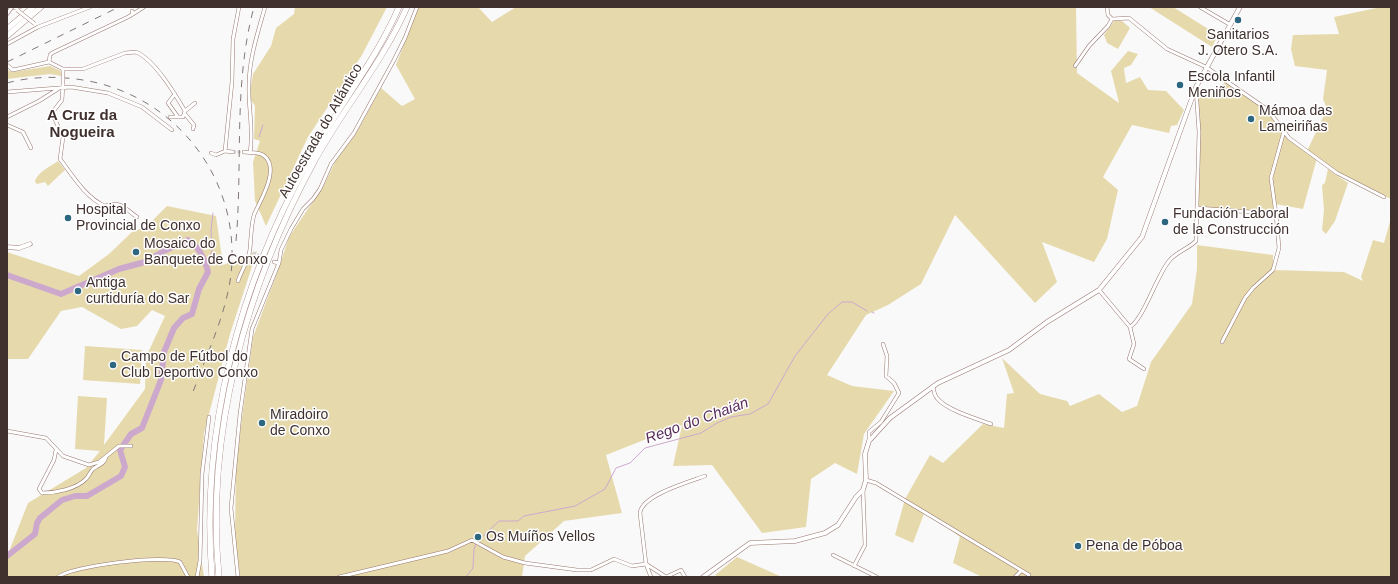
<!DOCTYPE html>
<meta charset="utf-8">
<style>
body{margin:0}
#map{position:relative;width:1398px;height:584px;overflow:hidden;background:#f9f9f9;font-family:Helvetica,sans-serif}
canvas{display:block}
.frame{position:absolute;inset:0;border:8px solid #40312f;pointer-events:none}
</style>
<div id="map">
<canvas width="1398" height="584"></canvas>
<div class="frame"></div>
</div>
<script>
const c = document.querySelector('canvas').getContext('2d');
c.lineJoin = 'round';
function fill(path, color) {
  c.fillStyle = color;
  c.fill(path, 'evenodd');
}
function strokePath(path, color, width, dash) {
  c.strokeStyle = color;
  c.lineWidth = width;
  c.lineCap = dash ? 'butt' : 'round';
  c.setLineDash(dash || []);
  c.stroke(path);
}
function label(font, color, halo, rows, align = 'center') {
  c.font = font + ' Helvetica,sans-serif';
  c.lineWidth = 3;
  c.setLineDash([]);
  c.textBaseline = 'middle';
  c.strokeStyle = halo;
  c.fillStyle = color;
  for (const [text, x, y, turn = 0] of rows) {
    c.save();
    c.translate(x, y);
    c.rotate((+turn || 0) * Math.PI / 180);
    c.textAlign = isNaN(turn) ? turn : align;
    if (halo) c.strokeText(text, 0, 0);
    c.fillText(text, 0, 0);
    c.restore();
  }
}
const green = new Path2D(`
 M295,7H387L362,55L308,137L266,226L255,201L253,162L260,141L254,139L255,106L249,97L253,74L271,46L276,28L294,14Z
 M418,7H478L492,22L516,7H1076L1077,73L1119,103L1111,71L1128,51L1138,54L1131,65L1124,68L1126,83L1140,77L1148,90L1166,91L1184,110L1177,125L1171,126L1169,133L1132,125L1103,177L1118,190L1107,239L1094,262L1042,242L1057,282L1035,303L955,215L921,284L888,305L866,315L827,375L852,386L894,391L864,434L857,474L835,463L811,479L806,527L762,533L712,465L673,466L682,425L606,455L622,513L564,521L525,556L522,577H240L235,535L236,462L253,337L277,273L289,237L324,185L336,160L358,130L381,88L402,106L415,99L396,65Z
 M1149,7H1173L1218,35L1212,47Z
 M1381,7H1391V199L1356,184L1317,158L1303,209L1275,204L1273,193V175L1271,192L1276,214L1198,208L1197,97L1217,91L1226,81L1268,110L1292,139L1307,151L1327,109L1323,99L1327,70L1295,66L1291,49L1293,35L1339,34L1334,17Z
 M1114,21H1122L1130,28L1118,49L1107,43L1104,35Z
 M50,66L61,71V76L50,74L7,79V70L13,72Z
 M58,161L65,170L48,186L45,182L37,184L35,182C36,173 51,166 58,161Z
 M1328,169L1348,183L1335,221L1326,234L1322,230L1324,210L1322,185L1325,183Z
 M167,206L216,216L223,265L257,251L230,334L204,433L197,530L204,577H7L8,554L28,503L86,468L100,451L75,449L78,396L107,398L104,445L145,389L146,357L165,316L152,310L137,326L121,329L82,307L61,311L28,359H7V252L79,276L109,254L132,232L147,226Z
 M1391,218V577H982L953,563L960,537L925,511L913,543L895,535L905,499L930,455L943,463L983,424L1004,428L1007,394L1014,393L1002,358L1040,394L1067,401L1070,406L1099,394L1122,412L1137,406L1151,362L1192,304L1197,269V245L1273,255V270L1344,272L1363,281L1361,277L1373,240L1384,243Z
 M85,346L142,350L140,384L83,380Z
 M737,557L782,577H719L715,575Z`);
const stream = new Path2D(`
 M259,137L263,125
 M206,264L212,251L211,230L213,213
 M872,312L874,313
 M478,541L499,521H518L524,516L575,506L605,489L616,468L630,463L645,448L701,433L717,423L731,417L750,414L768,404L795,356L828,314L842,302H852L867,311
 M466,577L473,568L474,549L476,544`);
const river = new Path2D(`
 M7,275L61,294L119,269L145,262L164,251L188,240C199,247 205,259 208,272L199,289L192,314L183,318L174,328L164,352L161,380L142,428L131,434L120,450L125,467L121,476L87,496H75L62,500L40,518L37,523L35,534L7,556`);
const minorTunnel = new Path2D(`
 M233,152H244
 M253,253L263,257`);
const minor = new Path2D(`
 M1107,7L1108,15L1112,19L1129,18L1167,49L1206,67L1268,110L1289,138L1337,173L1384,197
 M1200,7L1229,24
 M15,8L20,7
 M7,14L12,7
 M133,14L144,7
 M7,44L38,27L90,7
 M49,62L50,55L52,53L128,17L133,14L132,11
 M7,65L13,70L49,62L63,69H83L125,53L136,52C155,60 175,94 185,111
 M1075,66L1089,46L1108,26L1112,19
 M63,84L62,100L52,113L63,137L60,159C72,175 86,198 105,206C124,201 123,208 137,217
 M7,92L71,87L108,93L142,107L172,130
 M175,94L168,103L178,117
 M185,114L194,125L193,129
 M7,117L39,101L58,89
 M170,117H183L185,111L195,103
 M7,125L23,132L31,148
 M225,151L232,82L233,39L239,7
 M211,153L216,155L225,151L233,152
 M250,153C254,130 248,108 249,85C249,59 258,32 265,7
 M1198,208L1276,214L1279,248L1273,270L1253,288L1245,298L1222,342
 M1276,214L1271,178L1284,131
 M279,263L281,250L291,229L303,209L313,199L320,189L331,164L354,133L394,60L405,38L417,7
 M238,281C241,271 249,260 250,249C251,239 251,225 254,215C259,202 282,168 263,155C259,152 249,153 244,152
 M1099,290L1130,327C1144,318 1156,277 1169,261C1176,252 1188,249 1196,241L1199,132L1196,88
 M1130,327L1134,344L1129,359L1144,369
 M933,386C934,391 934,395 937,398C946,410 977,419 991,424
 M7,431L46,438L63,456L89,465L99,462L119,446H131
 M869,441V432L881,422L899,393L894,383L886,376L887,356L883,344
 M56,450L54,460L39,489L42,493C56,493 76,489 86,479C89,476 90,472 93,469C98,465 105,464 106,457
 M866,480L876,483L1029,575
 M833,555L877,577
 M854,566L865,545L863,490
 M58,577C71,566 166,554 180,562L188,577
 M197,577L200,561L202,474L209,417
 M238,577L231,508L240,414L252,329L279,263L274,262
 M339,577L448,551L472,540L503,557L525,563L577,570H591L614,559L632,566L646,564L666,577L681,570L685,577
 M651,577L646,564L640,513C642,495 689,482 705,476
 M1015,577L1021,571`);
const tertiary = new Path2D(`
 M7,247L19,248L30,244
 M703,577L750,543L795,541L825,533L838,525L856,497L863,490L866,480L865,454L869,441L890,418L938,383L1009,350L1047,322L1099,290L1142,237L1196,87L1240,7`);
const trunk = new Path2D(`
 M7,29L33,7
 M7,36L41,7`);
const motorway = new Path2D(`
 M212,577C200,431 239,285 310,158C338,107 376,60 399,7
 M219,577C205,433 246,286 315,160C343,109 384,60 407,7`);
const rail = new Path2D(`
 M7,62L119,7
 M7,83C29,77 53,76 76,79C167,90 235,168 232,260C231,305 208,350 193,392
 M236,241C243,162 233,85 254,7`);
const minorBridge = new Path2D(`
 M17,10L35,24
 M63,84V71`);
const markers = [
 [1238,20,4,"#2c667f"],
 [1180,85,4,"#2c667f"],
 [1251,119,4,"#2c667f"],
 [68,218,4,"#2c667f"],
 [1165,222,4,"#2c667f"],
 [136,252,4,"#2c667f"],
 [78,291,4,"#2c667f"],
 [113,365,4,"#2c667f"],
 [262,423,4,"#2c667f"],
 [478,537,4,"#2c667f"],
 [1078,546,4,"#2c667f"]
];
const poiNames = [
 ["Sanitarios",1238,35,"center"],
 ["J. Otero S.A.",1238,51,"center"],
 ["Escola Infantil",1188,77],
 ["Meniños",1188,93],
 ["Mámoa das",1259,111],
 ["Lameiriñas",1259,127],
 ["Hospital",76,210],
 ["Provincial de Conxo",76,226],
 ["Fundación Laboral",1173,214],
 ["de la Construcción",1173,230],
 ["Mosaico do",144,244],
 ["Banquete de Conxo",144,260],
 ["Antiga",86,283],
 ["curtiduría do Sar",86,299],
 ["Campo de Fútbol do",121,357],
 ["Club Deportivo Conxo",121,373],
 ["Miradoiro",270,415],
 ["de Conxo",270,431],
 ["Os Muíños Vellos",486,537],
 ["Pena de Póboa",1086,546]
];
const streetNames = [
 ["Autoestrada do Atlántico",321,131,-60]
];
const neighbourhoodNames = [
 ["A Cruz da",82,116],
 ["Nogueira",82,133]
];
const waterNames = [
 ["Rego do Chaián",697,421,-20]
];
fill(green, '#e6daad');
strokePath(stream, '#cca9cc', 1);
strokePath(river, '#cca9cc', 6);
strokePath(minorTunnel, '#d4d1d1', 3, [3, 1.5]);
strokePath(minor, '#987771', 4);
strokePath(tertiary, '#987771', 5);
strokePath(trunk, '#987771', 6);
strokePath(motorway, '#987771', 6);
strokePath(minor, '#fff', 3);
strokePath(tertiary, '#fff', 4);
strokePath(trunk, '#fff', 5);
strokePath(motorway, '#fff', 5.5);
strokePath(rail, '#817876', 1, [7, 7]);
strokePath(minorBridge, '#987771', 4, []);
strokePath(minorBridge, '#fff', 3);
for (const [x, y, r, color] of markers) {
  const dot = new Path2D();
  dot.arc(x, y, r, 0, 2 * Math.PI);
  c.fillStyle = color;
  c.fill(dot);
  strokePath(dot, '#fff', 1.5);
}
label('14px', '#40312f', '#fff', poiNames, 'left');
label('14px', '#40312f', '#fff', streetNames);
label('bold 15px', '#40312f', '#fff', neighbourhoodNames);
label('italic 15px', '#592d5b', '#fff', waterNames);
</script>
